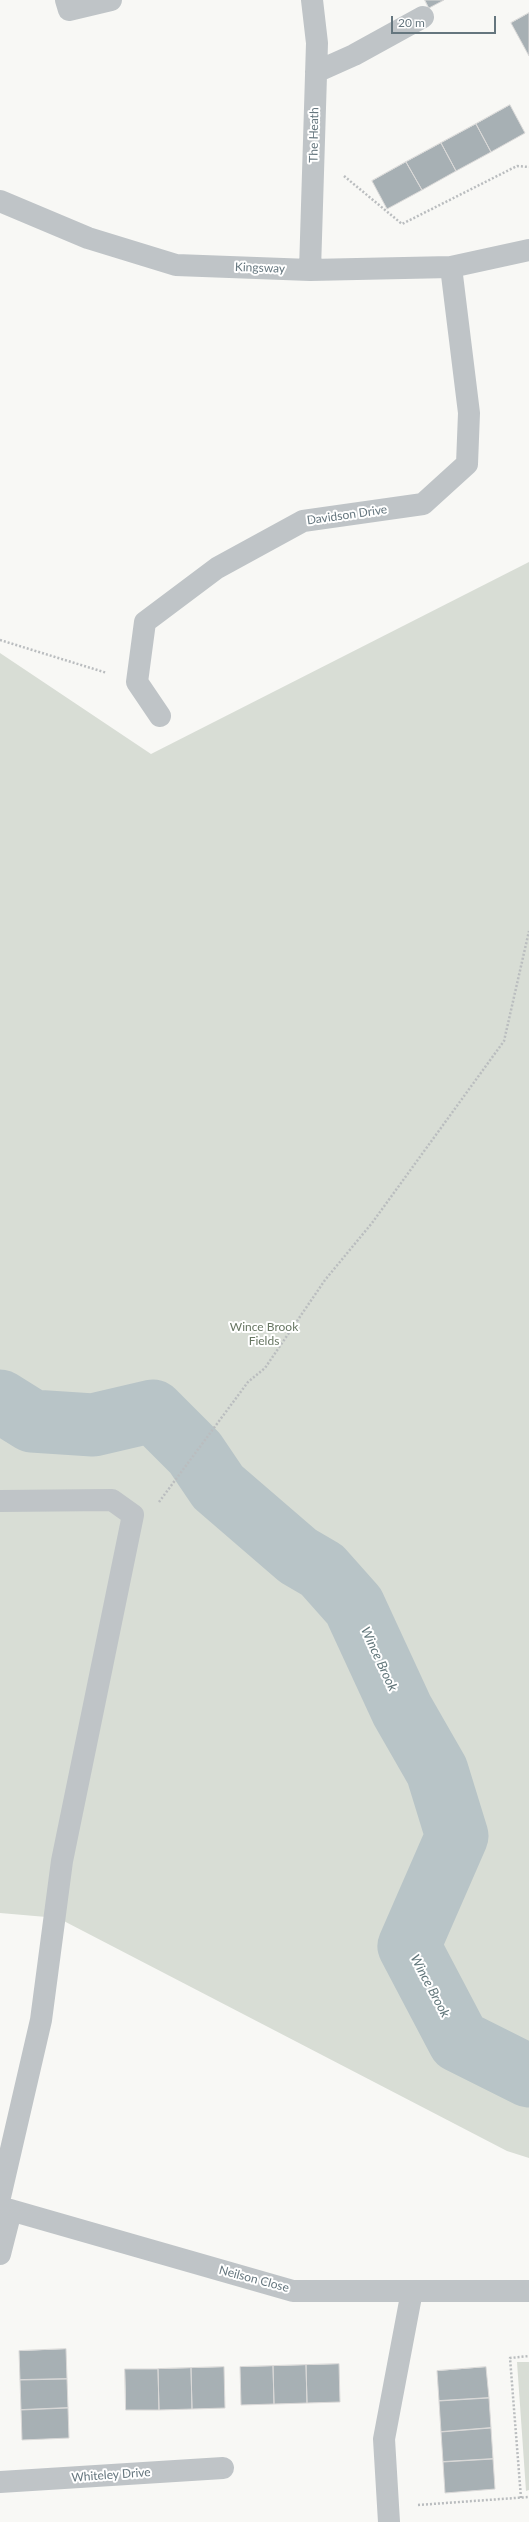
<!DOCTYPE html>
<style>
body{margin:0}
#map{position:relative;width:529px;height:2522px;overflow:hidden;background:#f8f8f5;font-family:Lato,sans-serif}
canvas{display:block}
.scale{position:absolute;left:391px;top:16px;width:105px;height:18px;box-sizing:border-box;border:2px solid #65767e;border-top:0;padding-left:5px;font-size:12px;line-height:14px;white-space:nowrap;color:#65767e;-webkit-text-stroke:3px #fff;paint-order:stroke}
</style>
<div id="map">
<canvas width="529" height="2522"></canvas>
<div class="scale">20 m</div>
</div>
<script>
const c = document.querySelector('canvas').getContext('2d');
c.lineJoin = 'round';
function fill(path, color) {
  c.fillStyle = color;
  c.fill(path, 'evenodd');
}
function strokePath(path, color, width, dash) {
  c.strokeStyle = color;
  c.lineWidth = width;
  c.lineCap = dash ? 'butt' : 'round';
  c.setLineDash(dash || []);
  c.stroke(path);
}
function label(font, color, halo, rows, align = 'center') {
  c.font = font + ' Lato,sans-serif';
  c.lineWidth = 4;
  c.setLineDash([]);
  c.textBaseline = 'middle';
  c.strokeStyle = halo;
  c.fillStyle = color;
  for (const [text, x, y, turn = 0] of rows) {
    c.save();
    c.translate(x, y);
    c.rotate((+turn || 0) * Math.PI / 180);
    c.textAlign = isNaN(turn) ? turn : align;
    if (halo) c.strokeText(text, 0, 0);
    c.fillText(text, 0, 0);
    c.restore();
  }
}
const green = new Path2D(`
 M529,562V2158L507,2151L58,1918L0,1913V653L151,754Z
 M517,2362H529V2490L526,2491Z`);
const river = new Path2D(`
 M0,1401L32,1421L93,1425L153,1411L195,1453L218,1487L298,1556L322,1570L354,1606L402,1710L437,1771L457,1836L409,1946L459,2041L529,2076`);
const building = new Path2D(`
 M425,0H444L429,8Z
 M529,13V56L511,23Z
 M510,105L525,133L491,152L476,124Z
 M476,124L491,152L456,171L441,143Z
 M441,143L456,171L422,190L406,162Z
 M406,162L422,190L387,209L372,181Z
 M66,2349L67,2379L20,2380L19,2351Z
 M339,2364L340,2402L307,2403L306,2365Z
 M306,2365L307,2403L274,2404L273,2366Z
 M273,2366L274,2404L241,2405L240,2367Z
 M224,2367L225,2408L192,2409L191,2368Z
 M486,2367L489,2398L439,2401L437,2371Z
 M191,2368L192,2409L159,2410L158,2369Z
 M125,2369H158L159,2410H126Z
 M67,2379L68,2408L21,2410L20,2380Z
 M489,2398L491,2428L441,2432L439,2401Z
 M68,2408L69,2438L22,2440L21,2410Z
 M491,2428L493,2459L443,2462L441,2432Z
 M493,2459L495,2489L445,2493L443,2462Z`);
const path = new Path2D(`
 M344,176L402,224L517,166L529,167
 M0,640L107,673
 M159,1502L248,1382L265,1368L325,1280L372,1223L504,1041L529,931
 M521,2498L510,2358L529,2356
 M418,2505L529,2497`);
const minor = new Path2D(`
 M66,0L69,10L111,0
 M316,72L354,55L423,17
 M0,201L88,238L176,265L310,270L451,267L529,250
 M310,270L317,43L312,0
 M160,716L137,682L145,622L217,568L303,521L423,504L467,464L469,413L451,267
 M0,1501L112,1500L133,1515L62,1861L41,2020L0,2197
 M0,2207L293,2291H529
 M0,2254L11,2211
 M0,2482L223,2468
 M389,2522L384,2439L412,2291`);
const streetNames = [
 ["The Heath",314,135,-89],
 ["Kingsway",260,268,2],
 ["Davidson Drive",347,515,-8],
 ["Neilson Close",254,2279,15],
 ["Whiteley Drive",111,2475,-4]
];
const parkNames = [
 ["Wince Brook",264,1327],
 ["Fields",264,1341]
];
const waterNames = [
 ["Wince Brook",379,1659,65],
 ["Wince Brook",430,1986,62]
];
fill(green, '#d8ddd5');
strokePath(river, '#b8c4c7', 63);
fill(building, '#a7b0b4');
strokePath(building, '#dad9d8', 1);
strokePath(path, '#babdbf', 2.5, [2, 2]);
strokePath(minor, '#bfc4c7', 22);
label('12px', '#65767e', '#fff', streetNames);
label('12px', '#687763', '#fff', parkNames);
label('italic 13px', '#607579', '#fff', waterNames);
</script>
